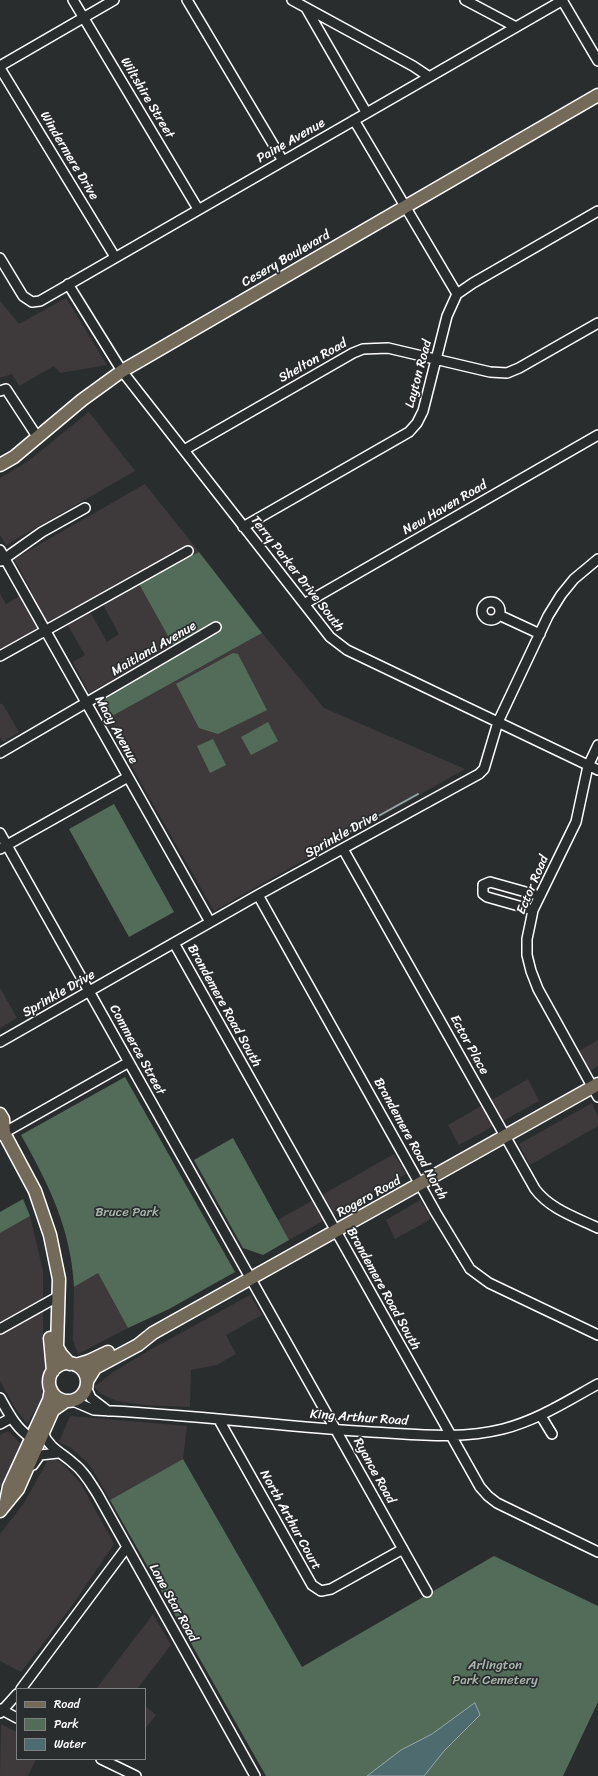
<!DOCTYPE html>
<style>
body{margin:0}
#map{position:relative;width:598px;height:1776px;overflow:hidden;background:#2a2d2e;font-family:Sriracha,sans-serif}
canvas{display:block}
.legend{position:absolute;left:16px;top:1688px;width:130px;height:72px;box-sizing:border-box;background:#2a2d2e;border:1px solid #7f8182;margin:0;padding:5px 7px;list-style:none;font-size:12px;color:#fff}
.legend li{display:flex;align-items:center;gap:8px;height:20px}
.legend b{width:20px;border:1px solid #7f8182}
</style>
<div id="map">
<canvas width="598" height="1776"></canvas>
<ul class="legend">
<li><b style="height:5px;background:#736a5a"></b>Road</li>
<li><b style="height:11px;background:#536c5a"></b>Park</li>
<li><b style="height:11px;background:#4e6c70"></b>Water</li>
</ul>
</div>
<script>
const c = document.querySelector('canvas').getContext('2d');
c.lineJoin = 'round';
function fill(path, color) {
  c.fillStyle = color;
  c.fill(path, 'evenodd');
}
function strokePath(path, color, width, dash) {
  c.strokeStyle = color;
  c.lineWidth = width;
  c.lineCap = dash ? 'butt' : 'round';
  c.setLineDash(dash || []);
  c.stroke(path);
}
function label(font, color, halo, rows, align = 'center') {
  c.font = font + ' Sriracha,sans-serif';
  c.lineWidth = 3.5;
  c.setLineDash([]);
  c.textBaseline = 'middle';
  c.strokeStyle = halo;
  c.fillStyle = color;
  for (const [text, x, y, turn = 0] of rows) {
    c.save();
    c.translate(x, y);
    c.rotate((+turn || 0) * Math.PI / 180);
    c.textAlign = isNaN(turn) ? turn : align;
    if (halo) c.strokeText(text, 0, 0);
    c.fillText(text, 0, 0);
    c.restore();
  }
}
const built = new Path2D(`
 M66,298L107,365L60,373L54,366L19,386L12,374L0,378V301L19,324Z
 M89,412L135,471L6,545L0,535V478L27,462Z
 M145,484L199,552L139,584L173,645L89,693L73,662L85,655L67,624L55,631L50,622L0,650V594L6,604L31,590L14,559ZM102,603L119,634L107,642L89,610Z
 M262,633L324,708L465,769L214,911L105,720Z
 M2,703L19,732L3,742L0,737V705Z
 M0,988L17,1018L0,1028Z
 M598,1040V1066L590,1071L579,1051Z
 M528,1079L539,1101L459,1145L448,1125Z
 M592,1103L598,1116V1126L530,1165L519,1144Z
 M394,1154L406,1174L289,1240L278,1220Z
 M420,1200L431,1219L395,1239L386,1220Z
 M30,1216L43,1271V1346L47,1361L55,1377L27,1424L15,1408L0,1381V1233Z
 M98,1273L128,1328L78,1354L73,1340L74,1287Z
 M250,1295L262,1315L226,1335L236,1354L217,1365L191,1370L190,1407L145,1405L117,1401L101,1394L94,1387L113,1372L148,1351Z
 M70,1416L187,1426L183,1459L110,1500L93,1470L87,1462L71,1448L59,1442Z
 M8,1431L22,1445L6,1480L0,1488V1435Z
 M49,1458H53L63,1464L81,1484L114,1544L71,1607L21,1672L0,1661V1534L24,1503Z
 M153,1614L171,1645L137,1689H96Z
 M145,1706L156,1715L145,1729Z
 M1,1724L17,1732V1759H36L28,1776H0Z`);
const green = new Path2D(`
 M199,552L262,633L105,720L96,702L176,654L173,645L139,584Z
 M233,653L238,654L267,710L218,734L199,728L176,684Z
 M268,722L278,741L251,755L241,737Z
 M213,739L226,765L210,773L197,746Z
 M114,804L174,912L129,937L69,829Z
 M125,1077L235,1272L169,1309L128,1328L98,1273L74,1287C71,1229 49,1185 21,1135Z
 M233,1138L289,1240L263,1255L243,1248L194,1160Z
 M23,1199L30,1216L0,1233V1212Z
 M183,1459L302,1667L494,1556L598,1606V1702L563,1776H266L110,1500Z`);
const water = new Path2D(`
 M475,1703L480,1715L444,1751L424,1776H367L401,1750L432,1734Z`);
const stream = new Path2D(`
 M344,835L418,794`);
const minor = new Path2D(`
 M73,0L198,209
 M187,0L283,161
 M292,0L413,66L428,76
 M465,0L516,27
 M562,0L598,61
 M306,8L366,112
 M0,66L114,0
 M0,68L115,257
 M354,120L457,294
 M0,258L23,296L32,302L40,301L563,0
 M68,284L122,371L330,637L347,650L598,770
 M0,391L6,389L38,438
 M184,450L353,353L363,349L388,348L490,372L507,373L519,368L598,323
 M243,527L409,432L417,423L423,411L447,316L457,294L473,283L598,211
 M0,550L210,922
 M1,561L42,532L85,508
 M482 611a9 9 0 1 1 18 0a9 9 0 1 1-18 0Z
 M304,604L598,435
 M499,615L540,634
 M0,656L188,551
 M598,745L588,766L576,822L533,910L531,920L527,939V955L531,971L538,989L598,1097
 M0,753L216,627
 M0,833L427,1592
 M0,849L128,777
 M343,849L535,1189C550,1209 575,1217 598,1228
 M258,895L436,1213L470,1269L489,1283L598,1335
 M533,910L487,897L483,894V885L490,882L540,896
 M174,943L480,1487L488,1496L497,1503L598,1552
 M0,1042L258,895L479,774L484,769L498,722L548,616L561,595L574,579L598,559
 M0,1135L129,1062
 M0,1329L59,1296
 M86,1387L91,1398L108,1411
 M0,1398C9,1414 16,1428 31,1438
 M73,1401L94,1410C186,1414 278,1426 371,1432C415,1434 459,1440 503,1429C538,1420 567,1401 598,1384
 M541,1416L552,1434
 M219,1420L312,1585L321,1591L331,1589L403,1549
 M0,1424L11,1418
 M43,1433C49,1448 62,1453 73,1463C84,1471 91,1484 98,1495L255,1776
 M33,1465L40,1455L58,1453
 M21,1689L127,1547
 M0,1709L17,1718
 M0,1713L17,1694
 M101,1759L136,1776`);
const major = new Path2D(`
 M0,465L14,457L82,400L122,371L598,95
 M0,1114L3,1119L4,1133L35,1191L50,1235L59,1279L57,1347L61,1354L70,1364
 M50,1338L53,1371
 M49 1382a19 19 0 1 1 38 0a19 19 0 1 1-38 0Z
 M76,1365L89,1361L108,1352
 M87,1381L95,1368L138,1345L153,1333L598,1084
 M6,1502L9,1487L49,1400L51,1390
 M0,1511L18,1489L53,1410L66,1401`);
const streetNames = [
 ["Wiltshire Street",147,98,59],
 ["Paine Avenue",291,141,-30],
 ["Windermere Drive",69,156,59],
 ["Cesery Boulevard",286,259,-30],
 ["Shelton Road",313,361,-29],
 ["Layton Road",419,374,-75],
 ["New Haven Road",445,508,-30],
 ["Terry Parker Drive South",297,574,52],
 ["Maitland Avenue",154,649,-30],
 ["Macy Avenue",116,730,61],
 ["Sprinkle Drive",342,835,-29],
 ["Ector Road",533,885,-67],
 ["Sprinkle Drive",59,994,-30],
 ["Brandemere Road South",224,1006,61],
 ["Ector Place",469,1045,61],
 ["Commerce Street",137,1050,61],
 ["Brandemere Road North",410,1139,61],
 ["Rogero Road",369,1197,-29],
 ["Brandemere Road South",383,1289,61],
 ["King Arthur Road",359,1418,4],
 ["Ryance Road",374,1471,61],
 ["North Arthur Court",290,1520,61],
 ["Lone Star Road",173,1603,61]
];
const parkNames = [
 ["Bruce Park",127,1213],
 ["Arlington",495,1666],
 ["Park Cemetery",495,1681]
];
fill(built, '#3e3a3b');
fill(green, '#536c5a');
fill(water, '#4e6c70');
strokePath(water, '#95a7a9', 1);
strokePath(stream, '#95a7a9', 2);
strokePath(minor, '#fff', 12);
strokePath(major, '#fff', 15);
strokePath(minor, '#2a2d2e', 9);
strokePath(major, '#736a5a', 12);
label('13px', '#fff', '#2a2d2e', streetNames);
label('13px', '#a9b6ac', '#2a2d2e', parkNames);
</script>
